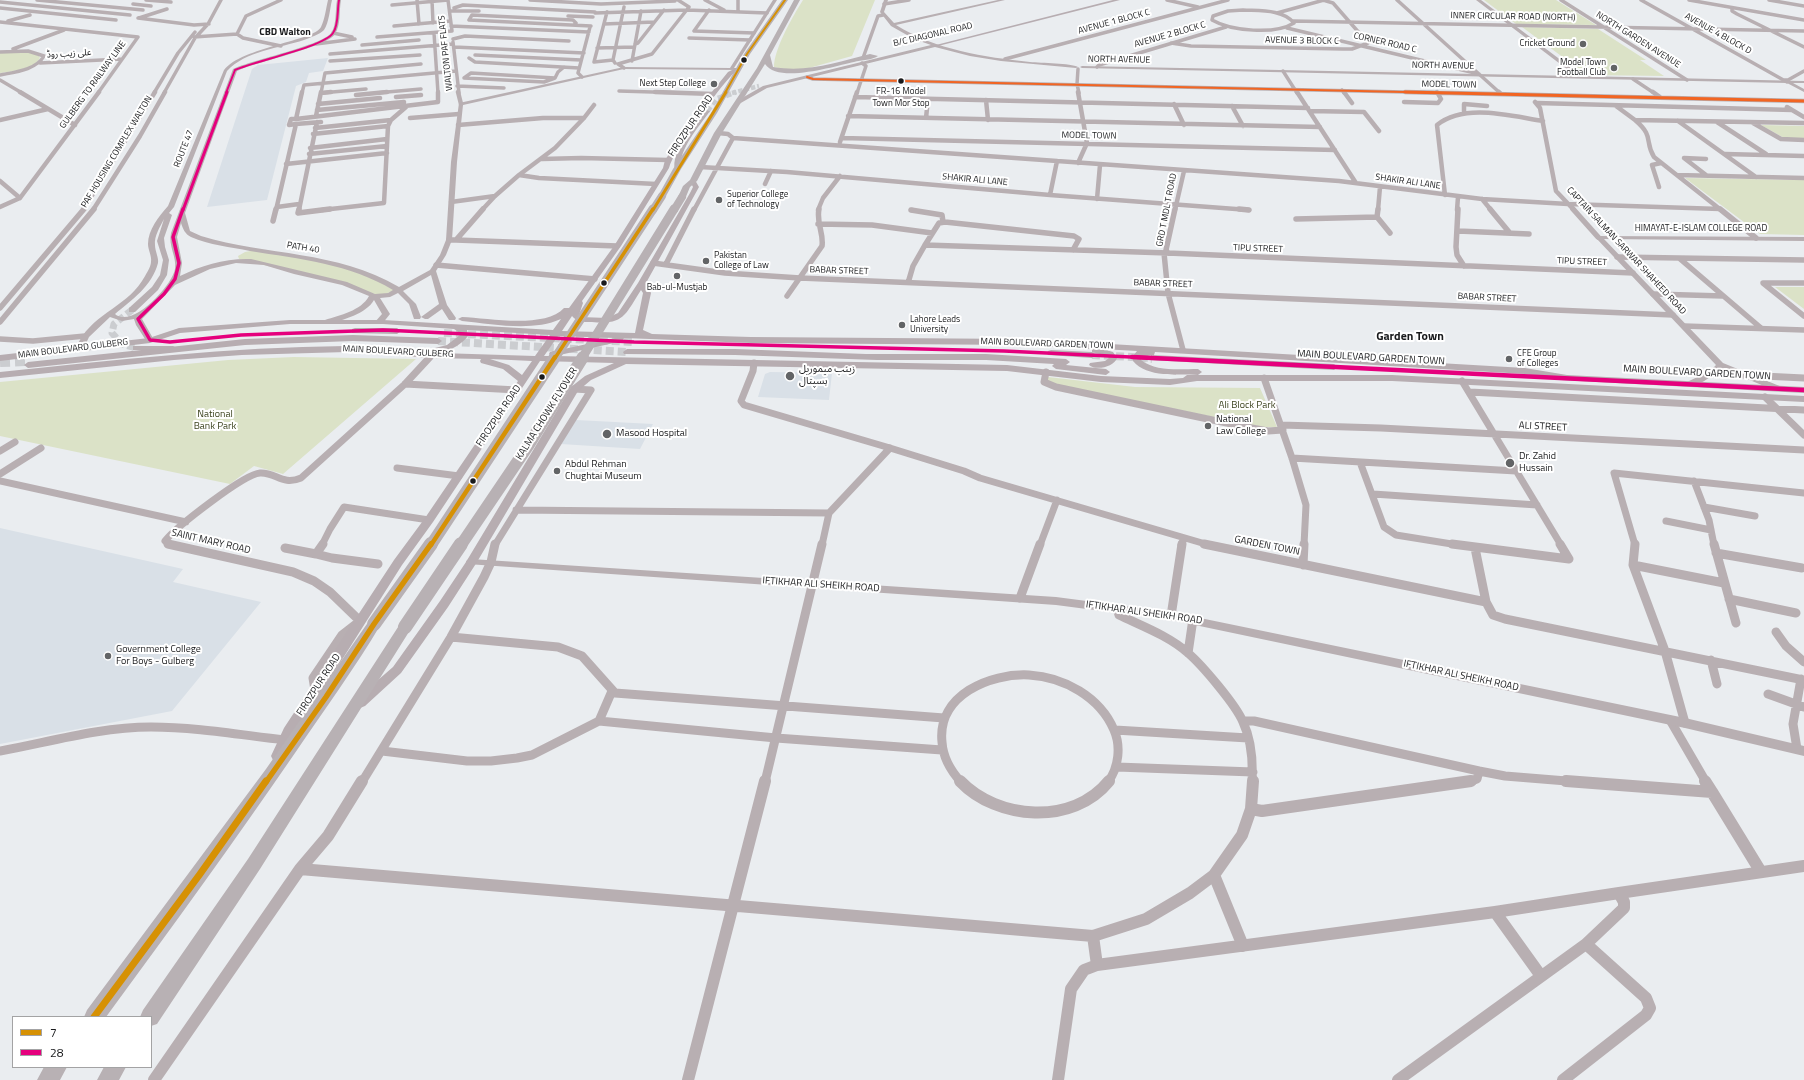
<!DOCTYPE html>
<meta charset="utf-8">
<style>
body{margin:0}
#map{position:relative;width:1804px;height:1080px;overflow:hidden;background:#eaedf0;font-family:"Titillium Web",sans-serif}
canvas{display:block}
.legend{position:absolute;left:12px;top:1016px;width:140px;height:52px;box-sizing:border-box;background:#fff;border:1px solid #a3a3a4;margin:0;padding:5px 7px;list-style:none;font-size:12px;color:#191a1c}
.legend li{display:flex;align-items:center;gap:8px;height:20px}
.legend b{width:20px;border:1px solid #a3a3a4}
</style>
<div id="map">
<canvas width="1804" height="1080"></canvas>
<ul class="legend">
<li><b style="height:5px;background:#d69104"></b>7</li>
<li><b style="height:5px;background:#e5007d"></b>28</li>
</ul>
</div>
<script>
const c = document.querySelector('canvas').getContext('2d');
c.lineJoin = 'round';
function fill(path, color) {
  c.fillStyle = color;
  c.fill(path, 'evenodd');
}
function strokePath(path, color, width, dash) {
  c.strokeStyle = color;
  c.lineWidth = width;
  c.lineCap = dash ? 'butt' : 'round';
  c.setLineDash(dash || []);
  c.stroke(path);
}
function label(font, color, halo, rows, align = 'center') {
  c.font = font + ' "Titillium Web","Noto Sans Arabic",sans-serif';
  c.lineWidth = 4;
  c.setLineDash([]);
  c.textBaseline = 'middle';
  c.strokeStyle = halo;
  c.fillStyle = color;
  for (const [text, x, y, turn = 0] of rows) {
    c.save();
    c.translate(x, y);
    c.rotate((+turn || 0) * Math.PI / 180);
    c.textAlign = isNaN(turn) ? turn : align;
    if (halo) c.strokeText(text, 0, 0);
    c.fillText(text, 0, 0);
    c.restore();
  }
}
const built = new Path2D(`
 M328,58L323,71L309,73L306,82L296,86L267,200L207,207L252,69L258,65Z
 M770,372L832,373L829,400L758,397L765,374Z
 M576,420L653,424L640,449L561,444Z
 M0,528L183,569L173,582L261,602L172,711L0,744Z`);
const green = new Path2D(`
 M803,0H875L852,56L802,70L792,71L774,67C774,49 793,16 803,0Z
 M1484,0H1556L1596,25L1516,24Z
 M1522,27L1598,29L1646,60H1640L1664,76L1587,75Z
 M0,53H32L39,56L40,58C33,70 12,71 0,73Z
 M1761,125L1804,126V139L1784,138Z
 M1685,178L1804,180V235L1760,234Z
 M256,250L337,264L398,289L380,296L357,288L239,259L238,256L245,252Z
 M1775,287H1804V309Z
 M294,357L416,359L283,474L254,466L230,484L0,436V382L228,360Z
 M1048,377L1135,387L1260,388L1277,427H1263L1052,384L1047,380Z`);
const tertiaryTunnelFar2 = new Path2D(`
 M732,93L759,86`);
const tertiaryTunnelFar1 = new Path2D(`
 M707,111L716,99L736,92`);
const tertiaryTunnel = new Path2D(`
 M132,310L114,324L112,333L122,344L136,348`);
const secondaryTunnelFar1 = new Path2D(`
 M444,333L634,342
 M438,341L627,352
 M1092,355L1152,358`);
const secondaryTunnel = new Path2D(`
 M1136,357L1152,358
 M0,362L28,361`);
const minorFar5 = new Path2D(`
 M37,0L143,10
 M146,0L171,2
 M281,0L246,16L237,34L243,38L281,46
 M417,0L419,24
 M432,0L433,23
 M448,0L452,31
 M530,0L601,4L675,1
 M705,0L724,10
 M738,0V12
 M1167,0L1198,7
 M1397,0L1500,93
 M1561,0L1687,80
 M1641,0L1787,82
 M1689,0L1804,20
 M1769,0L1804,6
 M0,2L130,15
 M133,4L151,6
 M884,4L909,0
 M392,5L448,0
 M0,8L116,20
 M454,8L463,5L595,12
 M1732,8V11L1737,14L1804,47
 M1243,10C1259,11 1283,9 1294,23C1275,35 1231,31 1212,20L1213,16L1228,11Z
 M450,11H479
 M607,12L594,62L613,60
 M595,13L687,10L767,13
 M1277,13L1324,0
 M568,16L593,17
 M138,18L194,25L209,24
 M139,18L167,9
 M8,21L30,15
 M1293,21L1804,31
 M0,22L138,37L98,93
 M604,24L654,22
 M574,25L576,23L573,20L472,15L469,20L591,26
 M394,26L450,21
 M451,26L589,32
 M1287,28L1479,74
 M694,31L754,33
 M694,31L709,10
 M333,33L352,37
 M434,33L438,93
 M194,37L237,34
 M377,37L452,31
 M689,38L750,40
 M453,39L465,36L569,41
 M453,42L459,93
 M1171,43L1191,46L1343,49H1352L1368,43L1333,3L1323,0
 M316,44L355,39
 M635,44L638,43L664,10
 M362,45L419,40
 M454,47L584,53
 M597,48L634,47
 M13,49L64,30
 M0,52L28,51L44,56C36,70 15,72 0,75
 M330,54L453,44
 M475,55L581,60
 M469,58L475,62L579,68
 M863,58L878,16L883,15
 M1005,59L1228,0
 M330,61L420,55
 M632,61L641,11
 M40,63L122,59
 M615,63L613,60L624,7
 M1097,67L1099,65L1226,27
 M624,68L618,64L652,54L689,7L678,0
 M1078,69L1077,84L1079,93
 M1283,71L1297,93
 M471,73L555,78L544,82L464,78Z
 M582,77L578,73L590,27
 M807,77L813,79L1450,93
 M555,78L558,72L564,67
 M1633,79L1654,93
 M0,80L22,93
 M1783,80H1788L1804,71
 M457,86L504,88
 M1342,90L1344,93
 M619,91L686,93
 M154,93L178,53L195,32
 M164,93L195,38L208,24L221,0
 M302,93L304,85L456,71
 M321,93L366,89
 M321,93L325,73L421,64
 M376,93L421,89
 M857,93L866,66L862,63`);
const minorFar4 = new Path2D(`
 M20,92L75,125
 M458,92L461,104
 M655,92L713,94
 M1297,92L1356,183
 M1344,92L1352,103
 M1405,92L1804,101
 M1499,92L1501,94
 M1653,92L1660,97
 M321,93L331,92
 M356,95L387,92
 M396,97L421,95
 M855,97L1308,108
 M986,100L988,120
 M1404,102L1438,103L1441,99L1437,92
 M1535,102L1540,108L1556,191L1574,210
 M1537,103L1792,110
 M318,104L380,98
 M1174,104L1184,125
 M1232,106L1243,126
 M1616,106L1635,120
 M1787,107L1804,117
 M317,110L404,102
 M1310,111L1364,112L1379,131
 M1464,113V104L1487,106
 M316,116L321,92
 M848,116L1320,127
 M410,118L459,114
 M926,118L928,99
 M296,119L438,102V92
 M0,120L48,109
 M1678,121L1756,177
 M1717,122L1766,154
 M1753,123L1781,139L1804,140
 M296,124L321,122
 M458,125L543,118H584
 M315,128L391,120
 M313,134L388,126
 M733,138L1339,181L1482,199L1568,204L1720,209
 M842,138L1335,150
 M840,142L857,92
 M310,148L387,139
 M309,154L387,146
 M1725,154L1804,156
 M542,159L581,158L668,160
 M1706,159L1684,158L1706,175
 M1078,163L1087,143L1078,92
 M286,164L387,153
 M700,167L787,172L1050,195L1249,210
 M519,175L539,178L656,184
 M1677,175L1804,178
 M0,181L20,198
 M765,184L771,171
 M1659,187L1652,165L1661,163
 M1050,195L1057,161
 M1445,195L1437,125C1465,103 1510,116 1543,121
 M1097,199L1100,165
 M1482,199L1491,210
 M451,202L495,196
 M0,207L20,198L99,92
 M277,207L299,204
 M83,210L155,92
 M93,210L140,136L165,92
 M276,210L296,124L289,125L291,119H296L302,92
 M299,210L317,122
 M322,210L384,203L388,126L391,120L406,107
 M482,210L495,196L519,175L555,148L584,118L594,105
 M694,210L733,138L728,134L718,133
 M818,210L823,198L840,176
 M911,210H913
 M1175,210L1184,171
 M1378,210L1380,187
 M1457,210L1458,197
 M1721,210L1654,157C1644,141 1655,137 1635,120L1804,123`);
const minorFar3 = new Path2D(`
 M299,209L298,213L330,209
 M1239,209L1249,210
 M1378,209L1377,217L1390,233
 M1458,209L1456,247L1457,255L1464,266
 M1490,209L1509,232
 M1573,209L1598,237
 M1720,209L1756,238
 M911,210L942,215L943,222
 M1296,219L1377,217
 M273,221L276,209
 M818,224L872,225L932,233
 M1458,231L1529,234
 M449,240H456L483,209
 M456,240L617,246
 M925,245L939,223L945,222L1074,236L1079,239L1073,250
 M1164,253L1168,293L1183,350
 M1168,253L1166,250L1175,209
 M1617,257L1679,258
 M653,263L725,273L800,278L1673,315
 M666,264L694,209
 M436,265L595,279
 M908,283L913,266L925,245L1168,253L1633,273
 M1804,283H1763L1804,316
 M1653,294L1723,296
 M787,296L822,246C824,233 816,223 819,209
 M0,308L84,209
 M0,322L94,209
 M1684,326L1804,330
 M1761,328L1679,258L1804,260
 M0,339L33,341L85,336
 M429,358L431,355`);
const minorFar2 = new Path2D(`
 M754,363L753,371L741,401L744,405L890,448L964,471L980,478L1209,545
 M1046,372L1044,382L1056,387L1241,426L1268,431L1283,430
 M1743,375L1804,378
 M1264,378L1292,458L1306,505L1304,545
 M1462,381L1561,545
 M405,384L517,390
 M1470,392L1804,410
 M1765,397L1804,435
 M1281,425L1381,428L1804,450
 M0,451L15,442
 M1292,458L1516,471
 M1360,462L1384,527L1396,535L1458,545
 M397,468L459,476
 M0,474L41,448
 M0,481L186,522
 M1694,481L1709,520L1714,545
 M1373,494L1537,505
 M1704,507L1755,516
 M516,510L829,513
 M1666,521L1711,530
 M170,545L165,541C176,527 244,474 260,473C276,472 282,486 301,478L405,384L430,357
 M322,545L330,529L344,507L429,520
 M495,545L591,390L574,389
 M822,545L829,513L890,448
 M1040,545L1057,500
 M1181,545L1184,539
 M1635,545L1614,473L1804,493`);
const minorFar1 = new Path2D(`
 M168,544L293,572L314,581L330,592L360,621L342,635L313,678L315,690
 M323,544L316,554L332,558L378,564
 M1204,544L1486,602L1475,548
 M1452,544L1569,559
 M1560,544L1569,559
 M1635,544L1633,565L1665,651L1685,723
 M1714,544L1736,623
 M285,548L316,554
 M1716,553L1802,568
 M1303,565L1304,544
 M1633,565L1724,583
 M1020,598L1040,544
 M1729,599L1796,613
 M1486,602L1493,615L1505,619L1804,680
 M1117,608L1119,615C1142,626 1169,636 1188,653C1202,665 1236,705 1243,722C1251,739 1253,763 1252,782
 M1171,616L1182,544
 M1776,632L1786,646L1804,662
 M451,637L558,647L582,656L615,693L944,718
 M1188,653L1193,619
 M1711,660L1717,684
 M1768,694L1804,707
 M1670,720L1706,782
 M599,721L612,691
 M1243,721H1254L1479,771
 M1115,730L1248,738
 M1797,749L1793,724L1801,679
 M0,751C49,742 100,727 151,727C196,727 241,735 285,740
 M382,751L467,761H491L517,758L532,755L599,721L776,738L942,750
 M1117,767L1253,772
 M362,782L451,637L484,577L491,562L495,544
 M765,782L822,544
 M961,782C950,770 943,757 942,742C937,695 990,673 1029,675C1064,677 1100,697 1114,730C1121,746 1119,767 1108,782
 M1468,782L1477,779L1479,771L1505,776L1579,782`);
const minor = new Path2D(`
 M960,781C997,820 1073,826 1109,781
 M1566,781L1712,792L1761,872
 M1705,781L1712,792
 M1251,809L1262,811L1471,781
 M300,869L1093,936L1146,919L1190,893L1214,875L1242,835L1251,809L1253,781
 M1214,875L1243,946
 M1495,912L1541,976
 M1093,936L1097,965
 M154,1080L300,869L328,836L362,781
 M688,1080L765,781
 M1058,1080L1071,989L1084,970L1097,965L1495,912L1619,893
 M1398,1080L1586,944L1624,908V902L1619,893L1804,866
 M1563,1080L1646,1015L1650,1008L1646,998L1586,944`);
const tertiary = new Path2D(`
 M328,0H332C330,8 329,23 324,30C319,35 311,37 304,40C280,48 245,51 227,71L174,207L169,213L172,215L164,238L165,247L169,260L167,275L158,290L135,312H129V308L152,287L160,275L163,260L157,241L164,219C160,227 154,236 155,245C155,251 159,258 158,263C152,286 132,300 115,314C132,329 172,286 175,269C177,257 168,246 171,233L233,69C252,60 323,45 331,33C337,25 335,10 337,0H341C339,10 341,25 335,34C327,47 256,62 237,71L185,213L190,231L201,236C267,256 336,250 399,287L430,270L440,255L446,240L451,162L459,103L624,67L730,68L773,0H777L734,68H740V70L624,69L463,105L457,162L452,240L446,255L436,271L447,305L456,318L455,320H449L442,309L428,319H425L421,317L439,304L431,275L403,291L416,304L421,317L420,319H414L409,304L398,293L390,297L380,298L390,314L382,324H376L375,322L382,314L374,300C366,314 343,320 328,324L324,322L325,320C340,315 361,311 369,296L342,285L294,274L264,265L236,263L210,269L175,285L142,319L154,340L153,342H147L136,325L134,319L122,321L110,317L89,337L83,350H77L76,348C90,314 124,309 142,281C145,276 151,267 151,262C152,256 148,250 148,244C148,230 159,216 168,206L224,70C242,47 314,41 321,27C325,19 326,8 328,0ZM181,223C183,229 185,234 191,237C209,245 231,247 250,251C300,259 350,264 393,290L388,293L375,294L347,282L251,259C226,258 202,265 180,276L182,263L177,237Z
 M884,0H888L884,12L894,23L998,0H1005L896,25C936,50 984,57 1030,62C1041,63 1071,63 1078,67L1076,68L1001,61L970,56L935,47L767,88L739,104H735V102L763,86L931,45L914,39L891,26L880,12Z
 M1476,0H1481L1582,76L1804,81V83H1793L1804,89V92L1787,83L1082,68L1080,67L1082,66L1576,76Z
 M705,110L710,111C698,128 680,147 680,169L675,170C670,153 695,124 705,110Z
 M1596,236L1804,237V241L1604,239L1723,363L1782,387V391H1776L1721,368C1715,375 1696,388 1687,386V382L1710,371L1716,365L1596,238Z
 M133,346H173L177,348L173,350H133Z
 M471,559L1056,597L1171,612L1685,718L1804,746V756L1685,728L1171,620L1056,605L467,564L466,562L467,560Z`);
const secondary = new Path2D(`
 M1113,0H1120L934,47L932,46Z
 M736,68L741,69C738,72 733,73 731,76C716,92 674,149 669,168L621,246L582,301L583,303L579,315L581,317L607,318L618,313L638,283L690,193L693,187L690,181L693,179L695,180L699,187L646,283L651,293L643,330L652,334L751,337L1023,339L1525,368L1567,375L1804,387V393L1559,380L1525,374L1155,352L1154,355L1141,357V360C1156,372 1180,369 1198,369L1202,372L1198,375C1178,374 1147,378 1133,361V356L1137,351L1102,349L1113,352L1117,358C1114,367 1096,371 1089,365L1090,363L1105,361L1109,358L1107,356L1092,352V349L1023,345L751,343L624,338L623,341L555,356L1007,365L1101,376L1170,379L1183,378L1187,375H1392L1804,396V402L1392,381H1197L1170,385L1101,382L1007,371L626,364L591,380L578,391L477,562L448,607L401,673L365,706L360,708L355,706L353,703L355,700L393,667L440,601L466,562L571,387L585,376L614,363L540,361L433,522L402,565L295,734L283,760L278,761L273,760L271,756L284,728L394,560L425,518L518,381L503,369L481,363L480,361L481,359L431,358L347,352L242,355L174,360L0,378V372C115,360 230,347 346,346C374,346 403,350 431,352V349L447,345L460,335V333L454,329L383,324H290L180,333L150,343L0,361V355L149,338L179,328L290,320H383L553,330L561,319C532,332 493,324 462,321L458,319L462,317C488,318 545,329 564,308H569L614,246L663,168L665,160L711,93L728,72ZM641,290L643,293L635,333L562,331L572,316C577,322 583,322 592,322C624,325 625,315 641,290ZM467,330L550,335L535,356L440,353C451,350 461,345 468,336ZM558,336L615,338L550,352L549,354L551,356H544ZM490,359L532,361L522,375L509,365Z
 M355,328H397L401,331L397,334L352,333V329Z
 M353,335L438,338L442,341L438,344L353,341L245,345L28,368L24,365L28,362L245,339Z
 M627,349H735L866,354H986L1066,359L1070,362L1066,365L1106,369L1110,372L1106,375L1056,369L1052,366L1054,364L986,360H877L735,355L624,354L623,352Z
 M1051,350L1092,352L1096,355L1092,358L1048,355L1047,353L1048,351Z
 M1152,355L1334,364L1338,367L1334,370L1149,360L1148,358Z`);
const primary = new Path2D(`
 M782,0H788L750,54L717,113L681,169L666,196L662,198H659L658,196L673,169L711,113L744,54Z
 M794,0H800L770,55L773,67C808,73 837,62 870,54L878,56C873,60 861,60 854,62C835,66 778,84 765,64L722,133L697,181L690,187L685,199H679L678,197L683,186L690,180L714,133L757,68Z
 M374,619L379,621L381,624C355,668 324,710 295,753C234,842 170,930 106,1017H84L87,1010L266,769L369,621Z
 M405,622L410,624L412,627L260,869L157,1024L151,1026V1017H140L143,1010L248,859L400,624Z
 M44,1067H67L60,1080H37Z
 M104,1067H126L119,1080H97Z`);
const primaryBridgeFar3 = new Path2D(`
 M653,210L662,196
 M674,210L682,197`);
const primaryBridgeFar2 = new Path2D(`
 M555,358L653,209
 M582,358L674,209`);
const primaryBridgeFar1 = new Path2D(`
 M431,545L555,357
 M461,545L528,446L583,357`);
const primaryBridge = new Path2D(`
 M374,624L431,544
 M405,627L461,544`);
const bus1Far5 = new Path2D(`
 M725,93L747,54L785,0`);
const bus1Far4 = new Path2D(`
 M653,210L726,92`);
const bus1Far3 = new Path2D(`
 M555,358L653,209`);
const bus1Far2 = new Path2D(`
 M431,545L555,357`);
const bus1Far1 = new Path2D(`
 M266,782L326,697L374,624L431,544`);
const bus1 = new Path2D(`
 M94,1017L200,874L266,781`);
const bus2Far3 = new Path2D(`
 M226,93L235,70C254,61 324,47 333,33C339,25 337,10 339,0`);
const bus2Far2 = new Path2D(`
 M183,210L227,92`);
const bus2Far1 = new Path2D(`
 M183,209L173,237L179,263L175,279L164,294L138,319L150,340L170,342L241,335L383,330L634,342L1004,351L1152,358`);
const bus2 = new Path2D(`
 M1132,357L1804,390`);
const bus3Far1 = new Path2D(`
 M807,77L813,79L1450,93`);
const bus3 = new Path2D(`
 M1405,92L1804,101`);
const markers = [
 [1583,44,4,"#626466"],
 [744,60,3.5,"#191a1c"],
 [1614,68,4,"#626466"],
 [901,81,3.5,"#191a1c"],
 [714,84,4,"#626466"],
 [719,200,4,"#626466"],
 [706,261,4,"#626466"],
 [677,276,4,"#626466"],
 [604,283,3.5,"#191a1c"],
 [902,325,4,"#626466"],
 [1509,359,4,"#626466"],
 [790,376,5,"#626466"],
 [542,377,3.5,"#191a1c"],
 [1208,426,4,"#626466"],
 [607,434,5,"#626466"],
 [1510,463,5,"#626466"],
 [557,471,4,"#626466"],
 [473,481,3.5,"#191a1c"],
 [108,656,4,"#626466"]
];
const farStreetnames = [
 ["INNER CIRCULAR ROAD (NORTH)",1513,17,1],
 ["AVENUE 1 BLOCK C",1114,22,-15],
 ["AVENUE 4 BLOCK D",1718,34,29],
 ["B/C DIAGONAL ROAD",933,35,-13],
 ["AVENUE 2 BLOCK C",1170,35,-16],
 ["NORTH GARDEN AVENUE",1638,40,32],
 ["AVENUE 3 BLOCK C",1302,41,1],
 ["CORNER ROAD C",1385,43,13],
 ["WALTON PAF FLATS",446,53,-96],
 ["علی زیب روڈ",69,54,-3],
 ["NORTH AVENUE",1119,60,1],
 ["NORTH AVENUE",1443,66,1],
 ["GULBERG TO RAILWAY LINE",93,85,-54],
 ["MODEL TOWN",1449,85,1],
 ["MODEL TOWN",1089,136,1],
 ["ROUTE 47",184,149,-69],
 ["PAF HOUSING COMPLEX WALTON",117,152,-59],
 ["SHAKIR ALI LANE",975,180,5],
 ["SHAKIR ALI LANE",1408,182,8],
 ["GRD T MDL T ROAD",1167,210,-79],
 ["HIMAYAT-E-ISLAM COLLEGE ROAD",1701,229],
 ["PATH 40",303,248,9],
 ["TIPU STREET",1258,249,2],
 ["CAPTAIN SALMAN SARWAR SHAHEED ROAD",1626,251,47],
 ["TIPU STREET",1582,262,2],
 ["BABAR STREET",839,271,2],
 ["BABAR STREET",1163,284,2],
 ["BABAR STREET",1487,298,3],
 ["MAIN BOULEVARD GARDEN TOWN",1047,344,2],
 ["MAIN BOULEVARD GULBERG",73,349,-7],
 ["MAIN BOULEVARD GULBERG",398,352,3]
];
const farPoinames = [
 ["Cricket Ground",1575,44,"right"],
 ["Model Town",1606,63,"right"],
 ["Football Club",1606,73,"right"],
 ["Next Step College",706,84,"right"],
 ["Superior College",727,195],
 ["of Technology",727,205],
 ["Pakistan",714,256],
 ["College of Law",714,266],
 ["Bab-ul-Mustjab",677,288,"center"],
 ["Lahore Leads",910,320],
 ["University",910,330],
 ["CFE Group",1517,354],
 ["of Colleges",1517,364]
];
const busNames = [
 ["FR-16 Model",901,92],
 ["Town Mor Stop",901,104]
];
const farQuarternames = [
 ["CBD Walton",285,33]
];
const streetNames = [
 ["FIROZPUR ROAD",691,126,-56],
 ["MAIN BOULEVARD GARDEN TOWN",1371,358,3],
 ["MAIN BOULEVARD GARDEN TOWN",1697,373,3],
 ["KALMA CHOWK FLYOVER",547,414,-58],
 ["FIROZPUR ROAD",499,416,-56],
 ["ALI STREET",1543,427,3],
 ["SAINT MARY ROAD",211,542,13],
 ["GARDEN TOWN",1267,546,11],
 ["IFTIKHAR ALI SHEIKH ROAD",821,585,4],
 ["IFTIKHAR ALI SHEIKH ROAD",1144,613,8],
 ["IFTIKHAR ALI SHEIKH ROAD",1461,676,12],
 ["FIROZPUR ROAD",319,685,-57]
];
const poiNames = [
 ["زینب میموریل",799,370],
 ["ہسپتال",799,382],
 ["National",1216,420],
 ["Law College",1216,432],
 ["Masood Hospital",616,434],
 ["Dr. Zahid",1519,457],
 ["Hussain",1519,469],
 ["Abdul Rehman",565,465],
 ["Chughtai Museum",565,477],
 ["Government College",116,650],
 ["For Boys - Gulberg",116,662]
];
const parkNames = [
 ["Ali Block Park",1247,406],
 ["National",215,415],
 ["Bank Park",215,427]
];
const farDistrictnames = [
 ["Garden Town",1410,337]
];
fill(built, '#d9e0e7');
fill(green, '#dbe2c7');
strokePath(tertiaryTunnelFar2, '#cbcdd0', 4.5, [4.5, 2]);
strokePath(tertiaryTunnelFar1, '#cbcdd0', 5.5, [5.5, 3]);
strokePath(tertiaryTunnel, '#cbcdd0', 7, [7, 3.5]);
strokePath(secondaryTunnelFar1, '#cbcdd0', 8, [8, 4]);
strokePath(secondaryTunnel, '#cbcdd0', 10, [10, 5]);
strokePath(minorFar5, '#b8afb2', 3.5);
strokePath(minorFar4, '#b8afb2', 4.5);
strokePath(minorFar3, '#b8afb2', 5.5);
strokePath(minorFar2, '#b8afb2', 7);
strokePath(minorFar1, '#b8afb2', 9);
strokePath(minor, '#b8afb2', 12);
fill(tertiary, '#b8afb2');
fill(secondary, '#b7adb1');
fill(primary, '#b8b1b4');
strokePath(primaryBridgeFar3, '#b8b1b4', 8);
strokePath(primaryBridgeFar2, '#b8b1b4', 9);
strokePath(primaryBridgeFar1, '#b8b1b4', 12);
strokePath(primaryBridge, '#b8b1b4', 14);
strokePath(bus1Far5, '#d69104', 2);
strokePath(bus1Far4, '#d69104', 3);
strokePath(bus1Far3, '#d69104', 3.5);
strokePath(bus1Far2, '#d69104', 4.5);
strokePath(bus1Far1, '#d69104', 5.5);
strokePath(bus1, '#d69104', 7);
strokePath(bus2Far3, '#e5007d', 2);
strokePath(bus2Far2, '#e5007d', 3);
strokePath(bus2Far1, '#e5007d', 3.5);
strokePath(bus2, '#e5007d', 4.5);
strokePath(bus3Far1, '#f26522', 2);
strokePath(bus3, '#f26522', 3);
for (const [x, y, r, color] of markers) {
  const dot = new Path2D();
  dot.arc(x, y, r, 0, 2 * Math.PI);
  c.fillStyle = color;
  c.fill(dot);
  strokePath(dot, '#fff', 1.5);
}
label('9px', '#191a1c', '#fff', farStreetnames);
label('9px', '#191a1c', '#fff', farPoinames, 'left');
label('9px', '#191a1c', '#fff', busNames);
label('bold 10px', '#191a1c', '#fff', farQuarternames);
label('10px', '#191a1c', '#fff', streetNames);
label('10px', '#191a1c', '#fff', poiNames, 'left');
label('10px', '#39401b', '#fff', parkNames);
label('bold 12px', '#191a1c', '#fff', farDistrictnames);
</script>
